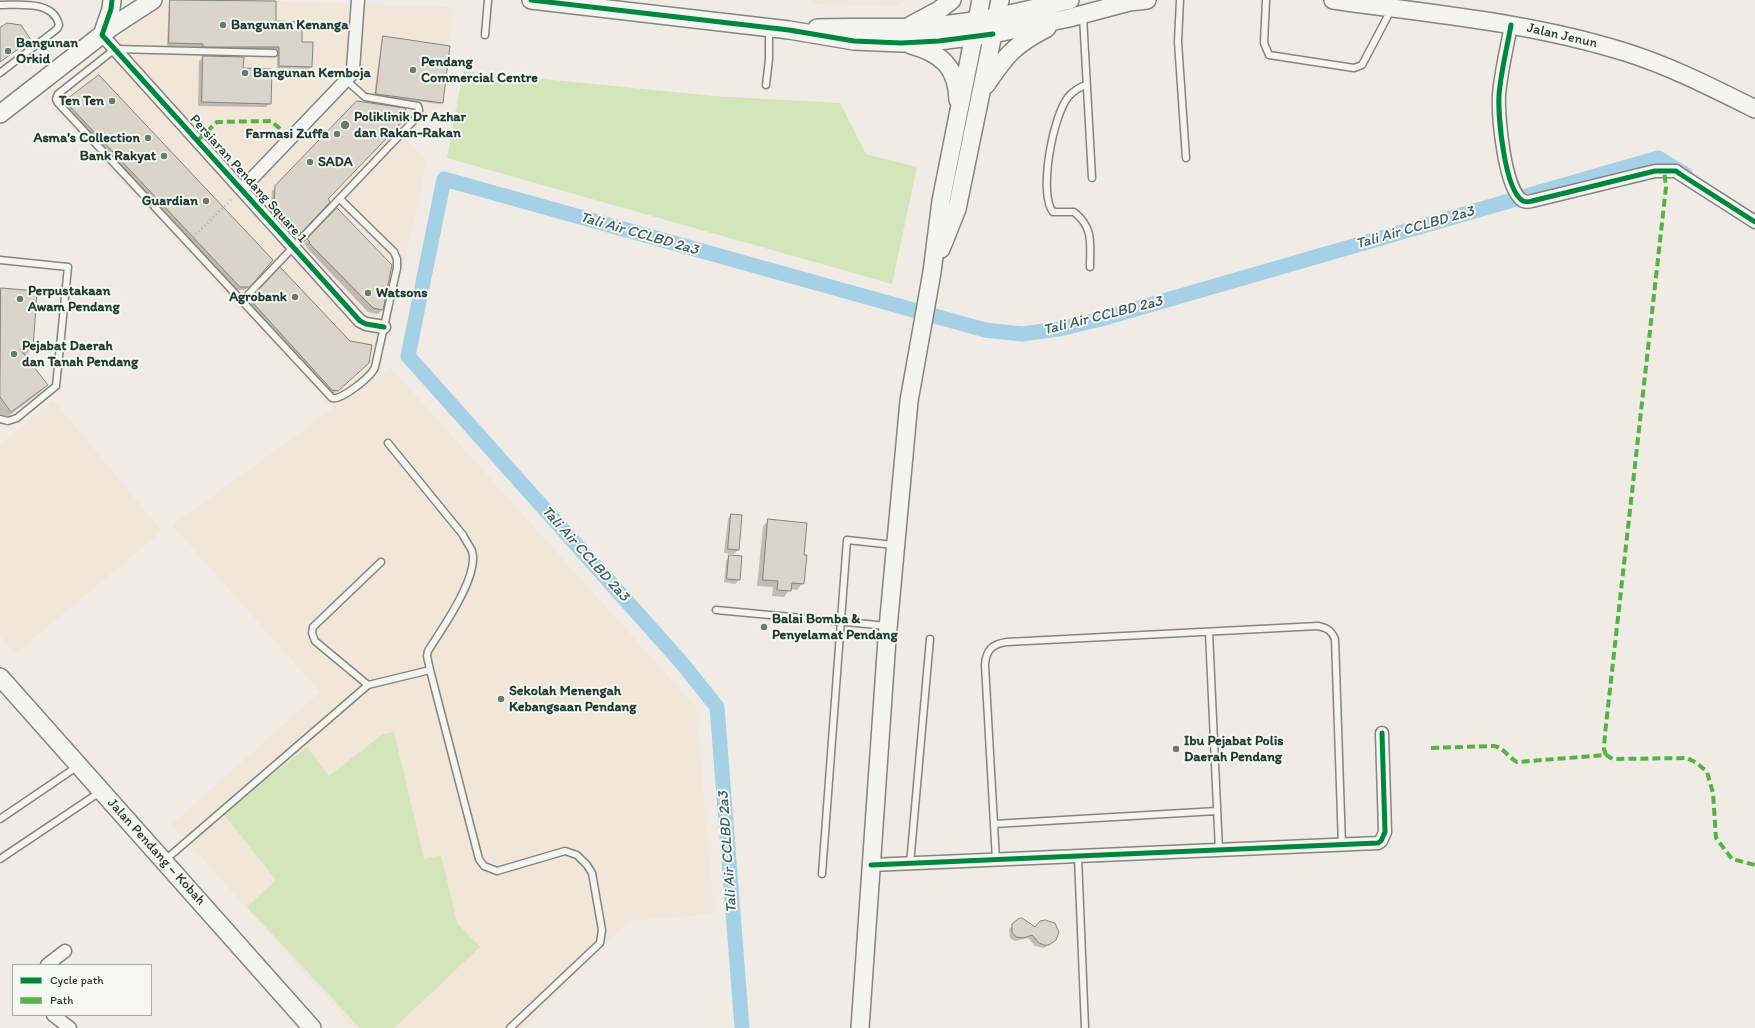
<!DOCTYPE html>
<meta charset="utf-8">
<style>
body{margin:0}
#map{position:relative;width:1755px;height:1028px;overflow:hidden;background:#f0ece5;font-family:Itim,sans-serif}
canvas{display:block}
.legend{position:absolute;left:12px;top:964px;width:140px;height:52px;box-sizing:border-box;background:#f6f6f2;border:1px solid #a0aca6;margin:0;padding:5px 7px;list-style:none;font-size:12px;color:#1f3d34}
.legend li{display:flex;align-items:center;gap:8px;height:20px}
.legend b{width:20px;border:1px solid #a0aca6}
</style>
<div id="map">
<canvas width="1755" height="1028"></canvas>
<ul class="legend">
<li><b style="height:5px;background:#00873e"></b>Cycle path</li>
<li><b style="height:5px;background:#55b346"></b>Path</li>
</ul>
</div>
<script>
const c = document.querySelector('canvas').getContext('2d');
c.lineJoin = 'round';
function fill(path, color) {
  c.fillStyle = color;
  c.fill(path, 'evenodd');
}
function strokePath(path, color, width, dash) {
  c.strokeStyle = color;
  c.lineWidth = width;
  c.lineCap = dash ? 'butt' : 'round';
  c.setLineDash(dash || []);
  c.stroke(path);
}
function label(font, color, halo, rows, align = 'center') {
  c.font = font + ' Itim,sans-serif';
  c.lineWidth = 4;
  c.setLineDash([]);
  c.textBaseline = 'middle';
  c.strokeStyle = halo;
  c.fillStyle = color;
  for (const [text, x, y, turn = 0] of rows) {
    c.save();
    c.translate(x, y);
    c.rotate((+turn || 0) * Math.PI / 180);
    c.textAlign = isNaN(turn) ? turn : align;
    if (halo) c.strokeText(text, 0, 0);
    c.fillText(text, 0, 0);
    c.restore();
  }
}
const built = new Path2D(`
 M167,0H247L452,7L450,46L443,103L407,141L427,160L379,376L391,368L696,707L714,914L628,921L524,1028H353L172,824L320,692L172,525L333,409L43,98Z
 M811,0H905L899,6L817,4Z
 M53,400L162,531L15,654L0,636V445Z`);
const green = new Path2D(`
 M463,71L713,96L840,103L866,154L917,167L892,284L447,158Z
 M394,732L424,859L441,855L457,923L480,947L394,1028H360L247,907L276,880L223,813L307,747L329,776L383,734Z`);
const shadow = new Path2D(`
 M169,0L275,2V22L301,43L311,66L309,69L277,68V49H200V47L167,46Z
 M384,38L442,102L440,104L374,96L382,39Z
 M203,57L242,69L270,103L266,107L198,106L199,61Z
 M99,76L249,286L245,290H236L62,105Z
 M357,102L326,199L329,202L296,236L270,211L272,191Z
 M337,210L391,265L382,310L378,314L368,312L306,247L307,246L304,244Z
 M280,269L364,367L333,394H328L251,308V300Z
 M2,289L32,349L25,356L47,385L38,394L3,420L0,416V291Z
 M731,515L741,516L738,550L734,554L724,553L728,519Z
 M769,520L803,556V583L797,590L790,589L784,597L772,596L773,587L757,586L763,526Z
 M730,556L739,580L735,584L724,582L726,560Z
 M1019,920L1026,921L1035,928L1041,922L1050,921L1057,927L1058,932L1056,940L1044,948L1035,946L1028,938L1015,941L1010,938L1009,929Z`);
const canal = new Path2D(`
 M742,1028L717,707L681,662L408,356L444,179L985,330L1022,334L1059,329L1101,319L1658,158L1686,175`);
const building = new Path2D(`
 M170,0L276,1V21L302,22V42H313L312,67L279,66V47H203V44L169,43Z
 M7,23L21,25L31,40L0,62V28Z
 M383,36L450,46L443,103L376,94Z
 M203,56L244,57L243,68L272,69L271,104L202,102Z
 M99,75L273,260L250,287H240L65,101Z
 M357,101L405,108L408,116L328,199L330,202L301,233L274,207L275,186Z
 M337,208L392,265L383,310L373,308L309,243L310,242L307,239Z
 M280,267L350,341L372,345L369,363L338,391L332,390L254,304V295Z
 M1,288L37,291L33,349H20L48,385L11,412L0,397Z
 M731,514L742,515L739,550L728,549Z
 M768,519L807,523L804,555H807L804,584L792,583L791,591L777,590L778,581L763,580Z
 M729,555L742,556L740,580L727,579Z
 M1022,918L1035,927L1040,921L1045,920L1055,923L1059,932L1056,940L1049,945H1044L1039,943L1032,935L1023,938L1016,937L1012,932V924L1018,919Z`);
const path = new Path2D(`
 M193,237L233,198`);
const lane = new Path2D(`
 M1180,0L1178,42L1186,158
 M1266,0L1264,43L1269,55L1354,68L1362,65L1391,10
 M0,5C19,5 54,0 59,25L57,29L0,73
 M1083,16L1092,178
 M485,35L488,0
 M274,53L115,49L58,94L56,99L58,103L242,301L418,116L419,110L418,106L365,97L347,81
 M766,85L769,59V29
 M1086,85C1079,87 1074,91 1069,96C1053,114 1038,194 1053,212H1074C1094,228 1090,243 1090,267
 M0,260L68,267L56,386L17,418L8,421L0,419
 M242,301L332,398C341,401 372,376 375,367L397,268V259L394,252L340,199
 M388,443L463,535C465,540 470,546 472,551C480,576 441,630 428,651L427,656L430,670
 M716,610L888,626
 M1209,632L1219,851
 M368,685L315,641L312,633L313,627L381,562
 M0,819L78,766
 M994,824L1217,811
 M1078,857L1085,1028
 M0,859L100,792
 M996,860L985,665C986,650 992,644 1007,642L1318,626C1327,628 1331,630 1335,639L1342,846
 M164,861L368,685L430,670L479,859L484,866L497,871L565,851L577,855L587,865L592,873L602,930L600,943L510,1028
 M910,864L930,639
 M822,874L847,540L894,545`);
const street = new Path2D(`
 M1511,25C1507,48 1501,71 1499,95C1498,115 1504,190 1523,201C1526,202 1529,202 1532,201L1655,171H1676L1680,174L1755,222
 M102,35L360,321L366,324L384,327
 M242,189L350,76L353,69L358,0
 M871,865L1378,843L1381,841L1385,832L1382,733
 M47,965L65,951
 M53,1015L70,1028`);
const secondary = new Path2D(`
 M531,0L789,30L854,41L901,43L939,41L993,34L1069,18L1129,2L1147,0
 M1333,0C1430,14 1530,22 1625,52C1670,66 1713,88 1755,109
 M911,25L939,10L952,0
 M817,28C859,26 900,30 942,25C985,21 1027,10 1070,0
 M102,35L111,9L112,0
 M911,45C941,53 957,67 958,100
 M986,85C1006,55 1014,45 1047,28
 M0,114L113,26L153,0
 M941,249L957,209L1000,0
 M0,677L312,1028
 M860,1028L887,639L909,401L932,272L941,201L981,0`);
const quiet = new Path2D(`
 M198,140L217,122L271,121L291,138
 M1431,748L1494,746C1504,748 1508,757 1517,762L1606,755L1613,759L1687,758L1697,763L1707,772L1713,793L1716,838L1732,859L1755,865
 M1606,755L1604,749L1605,734L1666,187L1664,170`);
const cycleway = new Path2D(`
 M112,0L111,9L102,35L360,321L366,324L384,327
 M531,0L789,30L854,41L901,43L939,41L993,34
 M1511,25C1507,48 1501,71 1499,95C1498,115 1504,190 1523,201C1526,202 1529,202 1532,201L1655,171H1676L1680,174L1755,222
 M871,865L1378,843L1381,841L1385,832L1382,733`);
const markers = [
 [223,25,4,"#687a72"],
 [8,51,4,"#687a72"],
 [413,70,4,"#687a72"],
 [245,73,4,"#687a72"],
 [112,101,4,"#687a72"],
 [345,125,5,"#687a72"],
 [337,134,4,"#687a72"],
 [148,138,4,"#687a72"],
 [164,156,4,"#687a72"],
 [310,162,4,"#687a72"],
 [206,201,4,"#687a72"],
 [368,293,4,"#687a72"],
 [295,297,4,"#687a72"],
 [20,299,4,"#687a72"],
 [14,354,4,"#687a72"],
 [764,627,4,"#687a72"],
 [501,699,4,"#687a72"],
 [1176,749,4,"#687a72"]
];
const poiNames = [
 ["Bangunan Kenanga",231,25],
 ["Bangunan",16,43],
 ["Orkid",16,59],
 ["Pendang",421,62],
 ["Commercial Centre",421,78],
 ["Bangunan Kemboja",253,73],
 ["Ten Ten",104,101,"right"],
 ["Poliklinik Dr Azhar",354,117],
 ["dan Rakan-Rakan",354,133],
 ["Farmasi Zuffa",329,134,"right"],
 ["Asma's Collection",140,138,"right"],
 ["Bank Rakyat",156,156,"right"],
 ["SADA",318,162],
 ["Guardian",198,201,"right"],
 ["Perpustakaan",28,291],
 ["Awam Pendang",28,307],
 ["Watsons",376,293],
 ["Agrobank",287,297,"right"],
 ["Pejabat Daerah",22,346],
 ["dan Tanah Pendang",22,362],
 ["Balai Bomba &",772,619],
 ["Penyelamat Pendang",772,635],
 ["Sekolah Menengah",509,691],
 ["Kebangsaan Pendang",509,707],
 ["Ibu Pejabat Polis",1184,741],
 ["Daerah Pendang",1184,757]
];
const streetNames = [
 ["Jalan Jenun",1562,36,13],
 ["Persiaran Pendang Square 1",248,179,48],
 ["Jalan Pendang – Kobah",156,852,48]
];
const waterNames = [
 ["Tali Air CCLBD 2a3",1415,228,-16],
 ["Tali Air CCLBD 2a3",639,234,16],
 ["Tali Air CCLBD 2a3",1103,316,-14],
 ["Tali Air CCLBD 2a3",585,554,48],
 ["Tali Air CCLBD 2a3",728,852,-94]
];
fill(built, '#f1e6d7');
fill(green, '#d3e5bb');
fill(shadow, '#0003');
strokePath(canal, '#a6d0e6', 15);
fill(building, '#dbd4c8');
strokePath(building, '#838681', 1);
strokePath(lane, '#838681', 9);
strokePath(street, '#838681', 15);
strokePath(secondary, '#838681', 20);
strokePath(path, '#afb2af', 2.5, [1, 3]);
strokePath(lane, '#f4f4f1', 6);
strokePath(street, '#f4f4f1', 12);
strokePath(secondary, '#f4f4f1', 17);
strokePath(quiet, '#55b346', 4, [8, 4]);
strokePath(cycleway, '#00873e', 5);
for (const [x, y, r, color] of markers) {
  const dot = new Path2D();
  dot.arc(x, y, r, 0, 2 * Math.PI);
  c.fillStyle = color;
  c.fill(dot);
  strokePath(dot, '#f6f6f2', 1.5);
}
label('bold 14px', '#1f3d34', '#f6f6f2', poiNames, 'left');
label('14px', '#1f3d34', '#f6f6f2', streetNames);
label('italic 15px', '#395f60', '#f6f6f2', waterNames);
</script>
